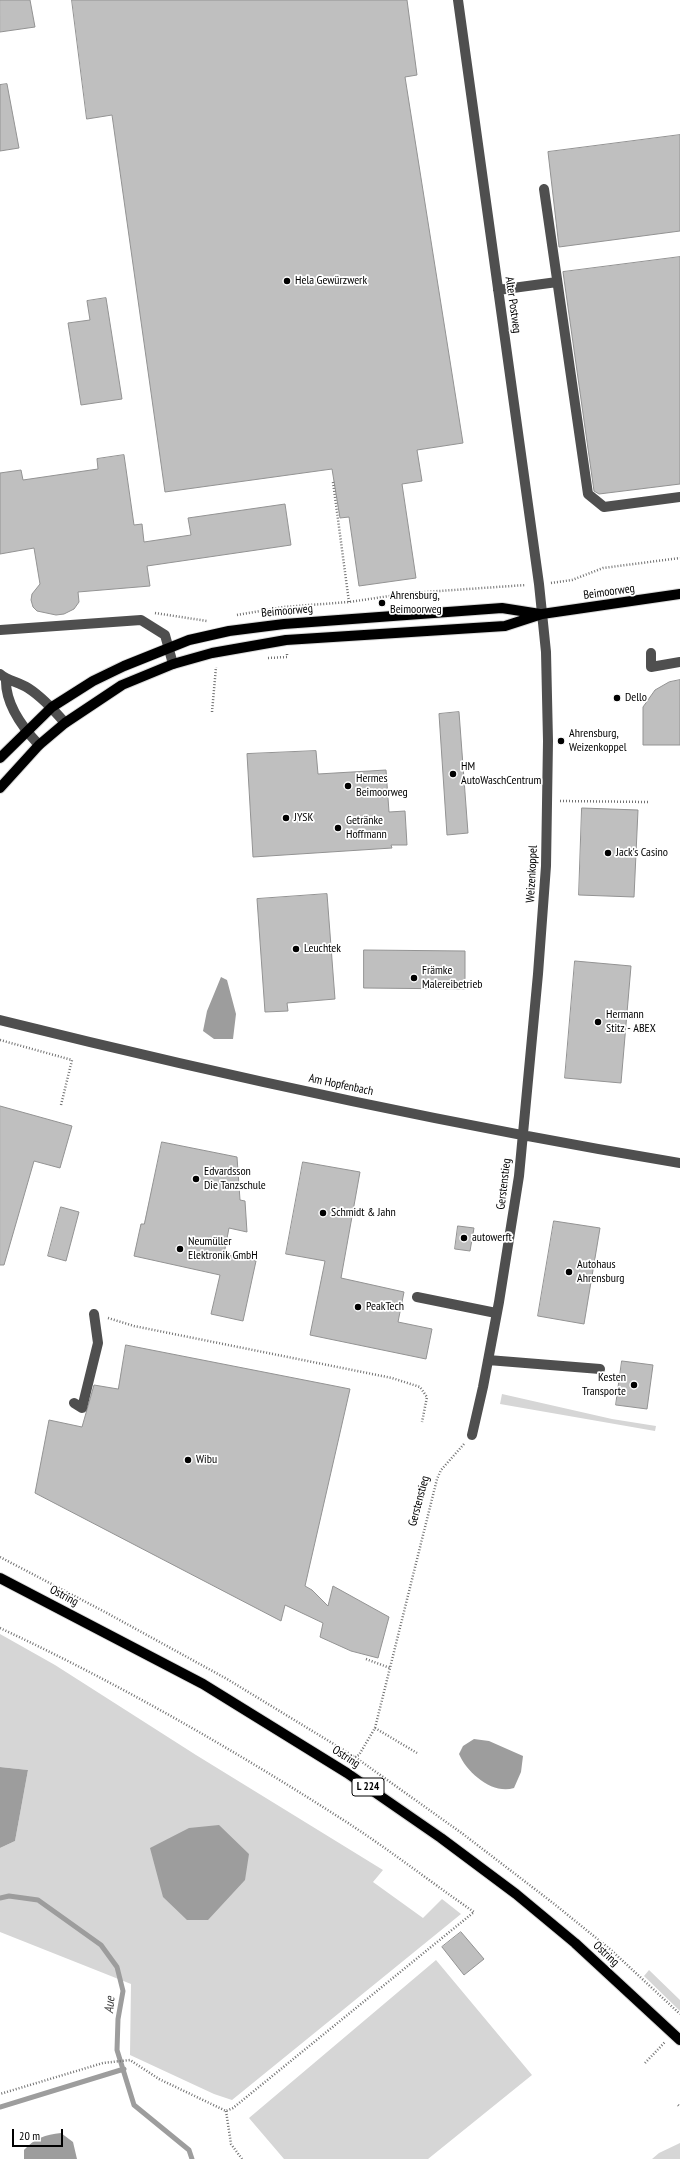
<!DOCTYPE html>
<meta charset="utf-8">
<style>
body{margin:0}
#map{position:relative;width:680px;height:2159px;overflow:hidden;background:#fff;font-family:"PT Sans Narrow",sans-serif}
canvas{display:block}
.scale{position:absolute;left:12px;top:2129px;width:51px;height:18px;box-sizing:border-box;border:2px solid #000;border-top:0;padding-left:5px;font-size:12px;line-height:14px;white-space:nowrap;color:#000;-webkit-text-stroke:3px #fff;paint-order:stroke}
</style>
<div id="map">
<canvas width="680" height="2159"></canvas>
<div class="scale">20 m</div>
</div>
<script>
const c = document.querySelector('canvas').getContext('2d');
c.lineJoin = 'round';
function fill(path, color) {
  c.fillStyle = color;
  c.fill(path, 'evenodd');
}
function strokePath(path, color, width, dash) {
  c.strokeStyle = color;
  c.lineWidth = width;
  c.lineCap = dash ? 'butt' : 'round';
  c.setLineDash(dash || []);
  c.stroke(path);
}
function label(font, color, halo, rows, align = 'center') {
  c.font = font + ' "PT Sans Narrow",sans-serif';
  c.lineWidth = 3.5;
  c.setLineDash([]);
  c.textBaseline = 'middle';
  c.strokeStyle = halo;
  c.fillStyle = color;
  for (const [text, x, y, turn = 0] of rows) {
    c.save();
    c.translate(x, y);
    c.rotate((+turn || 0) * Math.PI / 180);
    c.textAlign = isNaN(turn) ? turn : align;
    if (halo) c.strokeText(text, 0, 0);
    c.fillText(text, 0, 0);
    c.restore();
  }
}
const green = new Path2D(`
 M502,1394L612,1419L656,1426L655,1431L500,1404Z
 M0,1634L55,1665L196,1755L383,1870L373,1882L423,1918L442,1899L461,1914L232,2100L214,2094L130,2055L131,1984L0,1932V1848L15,1841L28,1770L0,1767Z
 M436,1960L532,2075L428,2159H284L249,2118Z
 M649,1970L680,2000V2011L644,1976Z
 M680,2143V2159H652L659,2153Z`);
const water = new Path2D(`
 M221,977L227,980L236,1014L233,1039H214L203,1031L207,1011Z
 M474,1739L489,1741L523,1756L521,1772L514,1788C493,1795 467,1773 459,1754L463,1746Z
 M0,1767L28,1770L15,1841L0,1848Z
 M219,1825L249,1854L245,1880L208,1920H187L163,1897L150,1848L189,1828Z
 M61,2133L73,2142L77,2159H24V2150C35,2138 45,2135 61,2133Z`);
const stream = new Path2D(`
 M0,1898L9,1896L38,1900L101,1945L117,1967L123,1991L118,2019L117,2050L134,2105L189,2150L192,2159
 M0,2107L124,2069`);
const building = new Path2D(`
 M0,0H30L35,27L0,32Z
 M72,0H407L417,75L405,77L463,443L417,450L422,481L402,484L416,578L359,586L349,517L340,518L332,469L165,492L112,115L87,119Z
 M7,84L19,148L0,151V85Z
 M680,135V231L559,247L548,152Z
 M680,257V484L599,494L594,491L563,272Z
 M106,298L122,399L81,405L68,323L90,320L87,301Z
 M124,455L134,525L142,524L144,542L191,535L188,518L285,504L291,545L147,566L150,586L78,592L79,602L74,609L64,614L56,615L37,611L33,607L31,600L32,594L40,584L34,548L0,554V473L21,470L23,480L98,469L97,459Z
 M680,680V745H643V707L655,690L669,682Z
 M459,712L468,833L447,835L439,714Z
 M316,751L318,774L386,770L389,812L405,811L407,845H391L392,848L253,857L247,754Z
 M582,808L638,810L634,897L579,895Z
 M327,894L335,999L287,1003L288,1011L265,1012L257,899Z
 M364,950L465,951V989L364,988Z
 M575,961L631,966L621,1083L565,1078Z
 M0,1106L72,1126L60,1168L34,1161L4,1265H0Z
 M162,1142L237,1157L240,1200L245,1201L247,1232L229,1228L224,1254L256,1261L243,1321L211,1314L220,1275L134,1256L141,1224H144Z
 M303,1162L360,1172L341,1278L404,1292L398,1322L432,1329L426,1359L310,1335L325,1261L286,1254Z
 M61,1207L79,1212L66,1261L48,1256Z
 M554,1221L600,1228L584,1324L538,1316Z
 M458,1226L474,1228L470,1251L455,1249Z
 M126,1345L350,1389L305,1586L312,1590L328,1606L333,1586L389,1617L378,1658L351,1651L320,1637L323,1623L285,1605L281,1621L35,1493L49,1420L82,1427L94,1385L118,1389Z
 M622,1361L653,1365L647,1409L616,1405Z
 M461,1932L484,1959L464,1975L442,1947Z`);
const path = new Path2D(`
 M333,482L349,602
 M551,583L572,580L603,568L680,558
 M155,613L207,621
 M237,615L283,607L349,602L410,593L526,585
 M268,658L287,657V653
 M212,712L216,667
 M560,801L649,802
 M0,1040L72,1060L61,1105
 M108,1318L134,1326L392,1378L420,1387L427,1397L422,1422
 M0,1557L105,1612L227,1679L355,1757L463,1834L553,1903L611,1950L680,2014
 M0,1628C120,1684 236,1751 348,1823C391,1851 432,1883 474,1912L233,2108L226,2111L159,2079L130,2060L103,2063L0,2094
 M366,1659L390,1668
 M375,1728L417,1753
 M355,1757L359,1755L375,1728L437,1479L441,1470L464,1444
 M645,2063L665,2042
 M678,2105L680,2107
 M226,2111L231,2144L242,2159`);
const minor = new Path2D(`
 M458,0L539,584L546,652L548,741L546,866L538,974L519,1176L499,1302L483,1387L472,1435
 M544,189L588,494L604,507L680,497
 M498,290L557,282
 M0,630L141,620L165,635L173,664
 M651,653V667L680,662
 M0,674C8,681 19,682 28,688C42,697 54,710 65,723
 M6,679C5,704 22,727 39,745
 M0,1020C225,1076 452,1125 680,1163
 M417,1297L496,1313
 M488,1360L600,1369
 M74,1403L82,1408L98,1343L94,1314`);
const major = new Path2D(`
 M0,758L52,707L93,681L124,666L189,640L229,631L284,624L502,608L540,614
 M0,788L39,745L65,723L122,685L173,664L212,653L286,640L505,626L542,614L680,594
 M0,1578L203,1684L347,1773L441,1838L516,1894L575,1943L680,2040`);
const markers = [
 [287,281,4,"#000"],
 [382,603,4,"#000"],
 [617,698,4,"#000"],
 [561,741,4,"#000"],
 [453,774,4,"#000"],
 [348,786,4,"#000"],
 [286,818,4,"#000"],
 [338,828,4,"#000"],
 [608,853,4,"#000"],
 [296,949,4,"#000"],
 [414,978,4,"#000"],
 [598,1022,4,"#000"],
 [196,1179,4,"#000"],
 [323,1213,4,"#000"],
 [464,1238,4,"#000"],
 [180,1249,4,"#000"],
 [569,1272,4,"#000"],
 [358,1307,4,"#000"],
 [634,1385,4,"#000"],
 [188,1460,4,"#000"]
];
const shields = [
 [368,1787,32]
];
const shieldNames = [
 ["L 224",368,1787]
];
const poiNames = [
 ["Hela Gewürzwerk",295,281],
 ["Ahrensburg,",390,596],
 ["Beimoorweg",390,610],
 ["Dello",625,698],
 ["Ahrensburg,",569,734],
 ["Weizenkoppel",569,748],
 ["HM",461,767],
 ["AutoWaschCentrum",461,781],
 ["Hermes",356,779],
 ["Beimoorweg",356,793],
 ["JYSK",294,818],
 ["Getränke",346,821],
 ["Hoffmann",346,835],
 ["Jack's Casino",616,853],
 ["Leuchtek",304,949],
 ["Främke",422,971],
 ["Malereibetrieb",422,985],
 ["Hermann",606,1015],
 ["Stitz - ABEX",606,1029],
 ["Edvardsson",204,1172],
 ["Die Tanzschule",204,1186],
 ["Schmidt & Jahn",331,1213],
 ["autowerft",472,1238],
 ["Neumüller",188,1242],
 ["Elektronik GmbH",188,1256],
 ["Autohaus",577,1265],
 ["Ahrensburg",577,1279],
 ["PeakTech",366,1307],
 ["Kesten",626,1378,"right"],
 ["Transporte",626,1392,"right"],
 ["Wibu",196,1460]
];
const streetNames = [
 ["Alter Postweg",513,305,82],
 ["Beimoorweg",609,592,-8],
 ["Beimoorweg",287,611,-5],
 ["Weizenkoppel",532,874,-87],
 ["Am Hopfenbach",341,1085,12],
 ["Gerstenstieg",504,1184,-83],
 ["Gerstenstieg",419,1501,-75],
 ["Ostring",64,1596,28],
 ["Ostring",346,1757,33],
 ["Ostring",606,1954,43]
];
const waterNames = [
 ["Aue",110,2005,-85]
];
fill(green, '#d6d6d6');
fill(water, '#9d9d9d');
strokePath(stream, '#9d9d9d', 5);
fill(building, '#bfbfbf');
strokePath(building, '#939393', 1);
strokePath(major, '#dbdbdb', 12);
strokePath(path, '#717171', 2.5, [1, 2]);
strokePath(minor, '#4f4f4f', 10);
strokePath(major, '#000', 10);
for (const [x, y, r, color] of markers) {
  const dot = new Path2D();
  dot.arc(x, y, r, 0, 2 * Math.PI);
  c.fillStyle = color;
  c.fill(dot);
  strokePath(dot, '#fff', 1.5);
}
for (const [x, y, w] of shields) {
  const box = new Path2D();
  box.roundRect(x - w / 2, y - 9, w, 18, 3);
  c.fillStyle = '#fff';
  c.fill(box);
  strokePath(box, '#000', 1);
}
label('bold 11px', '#000', null, shieldNames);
label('12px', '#000', '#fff', poiNames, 'left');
label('12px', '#000', '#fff', streetNames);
label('italic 13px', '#3e3e3e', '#fff', waterNames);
</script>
